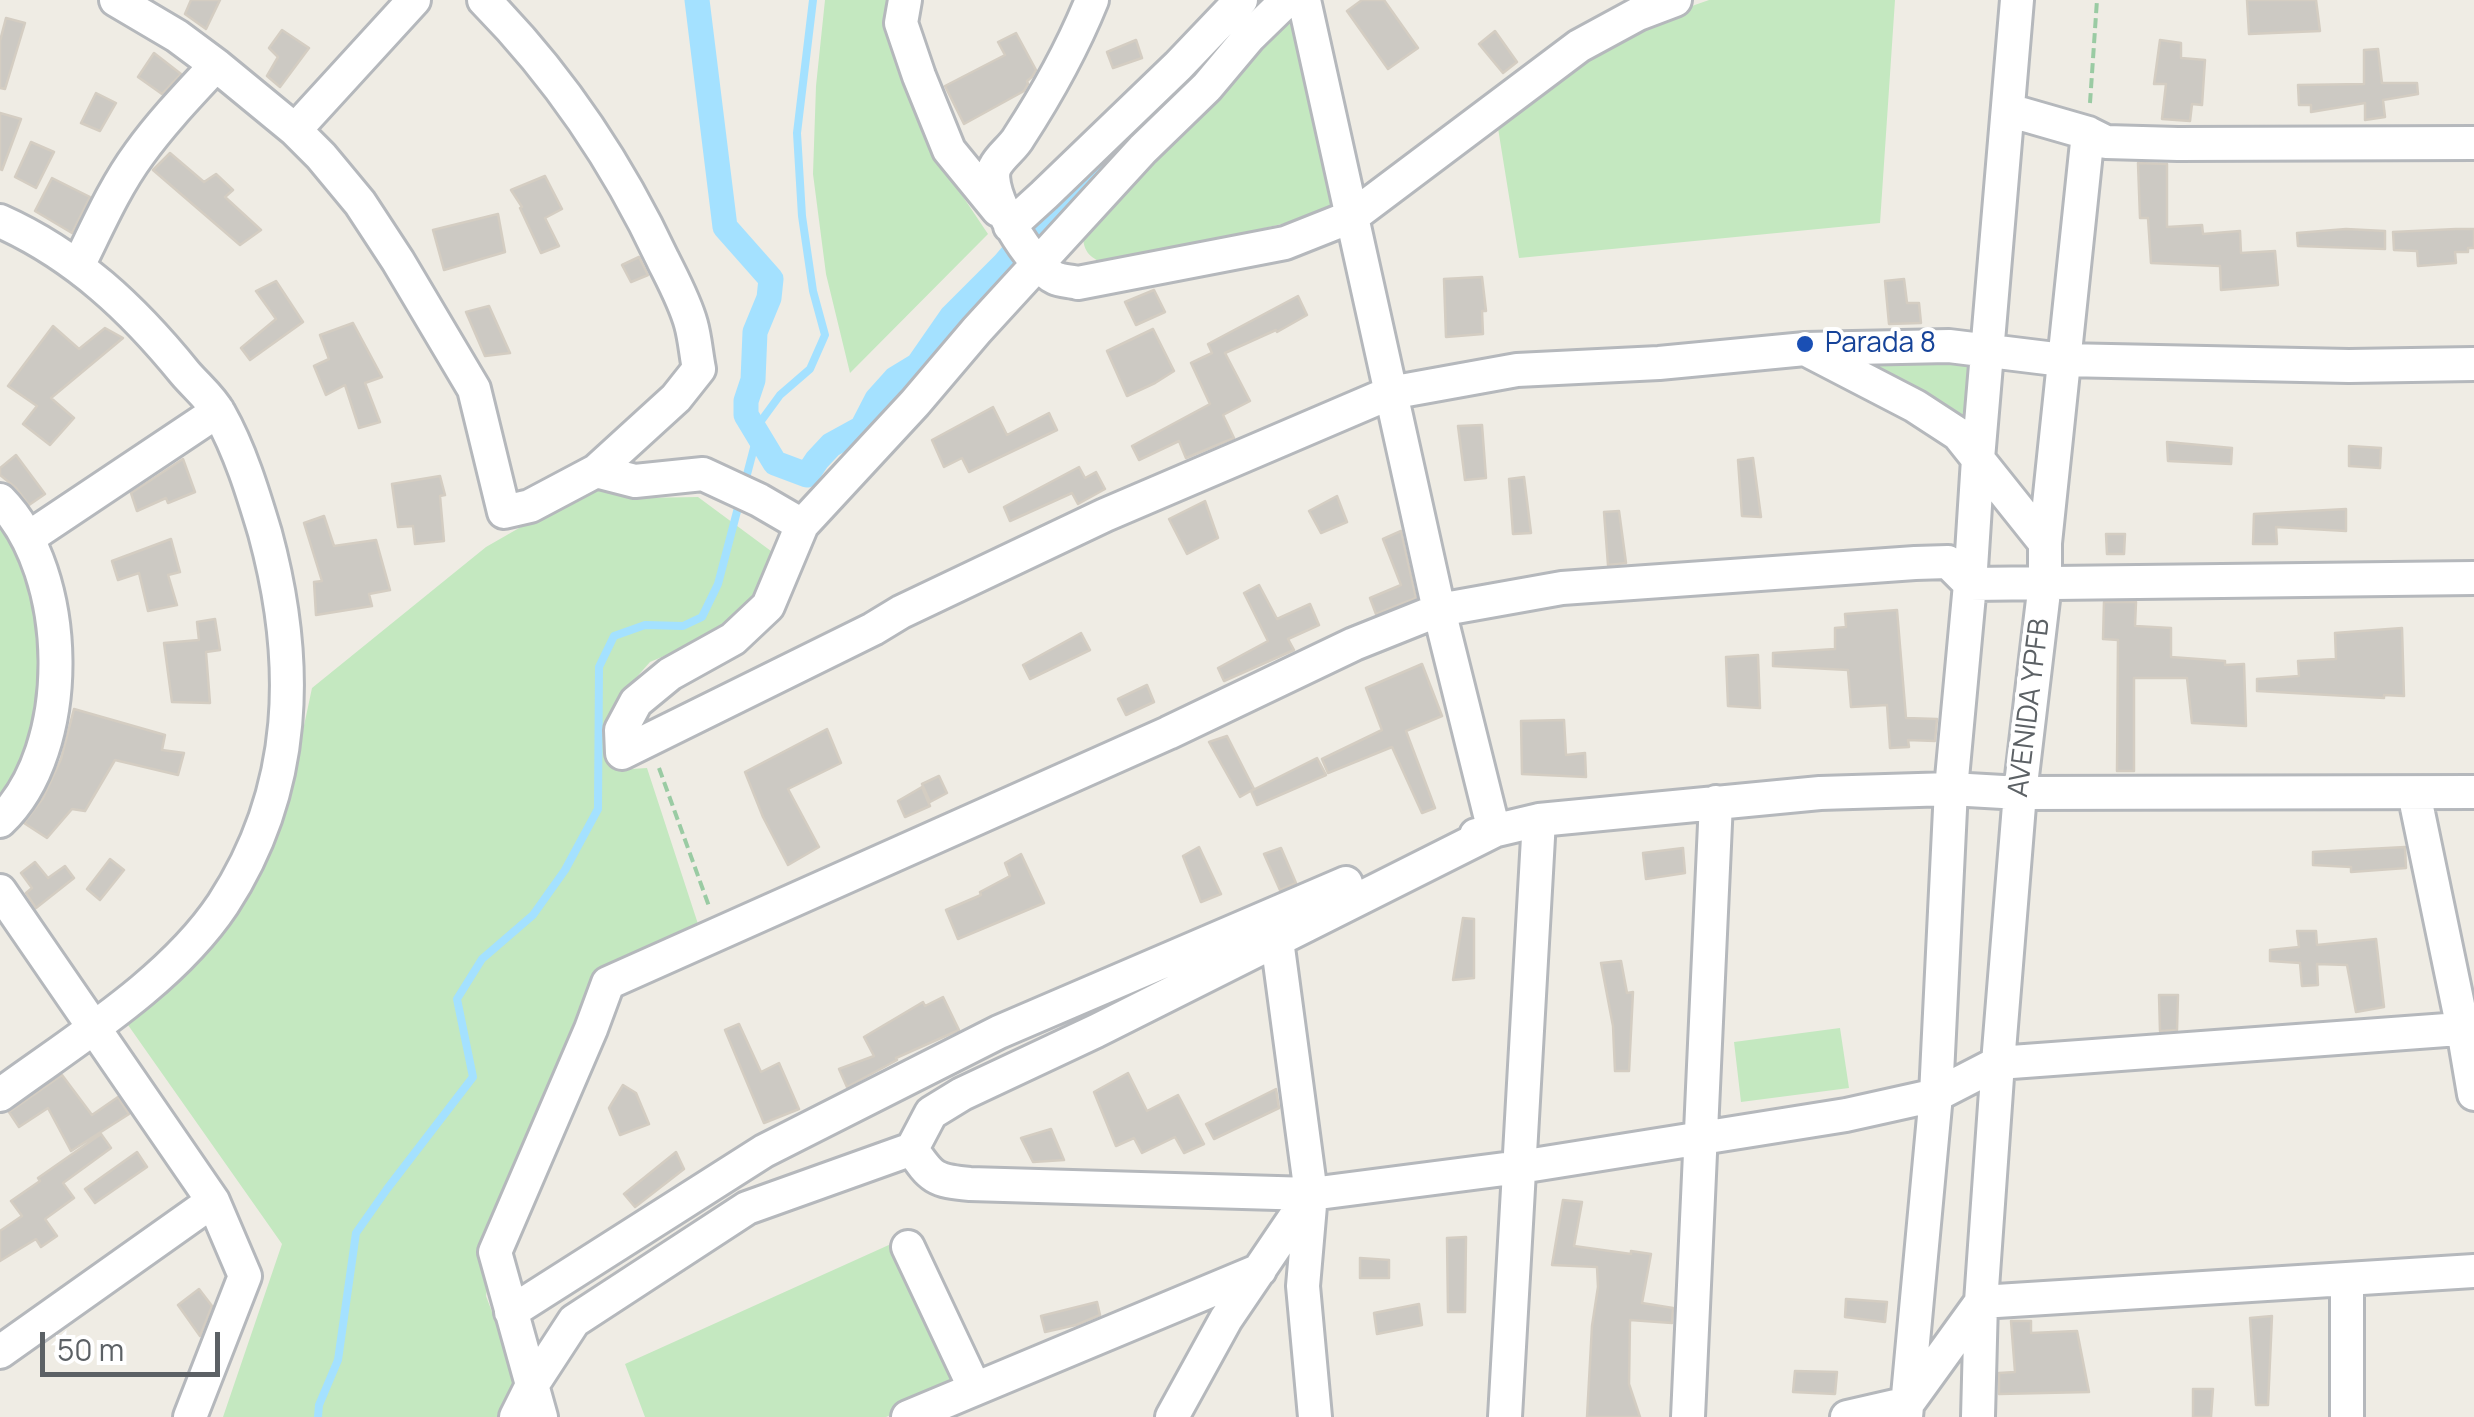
<!DOCTYPE html>
<style>
body{margin:0}
#map{position:relative;width:2474px;height:1417px;overflow:hidden;background:#efece4;font-family:Manrope,sans-serif}
canvas{display:block}
.scale{position:absolute;left:40px;top:1332px;width:180px;height:45px;box-sizing:border-box;border:5px solid #5c6165;border-top:0;padding-left:12px;font-size:30px;line-height:35px;white-space:nowrap;color:#5c6165;-webkit-text-stroke:8px #fff;paint-order:stroke}
</style>
<div id="map">
<canvas width="2474" height="1417"></canvas>
<div class="scale">50 m</div>
</div>
<script>
const c = document.querySelector('canvas').getContext('2d');
c.lineJoin = 'round';
function fill(path, color) {
  c.fillStyle = color;
  c.fill(path, 'evenodd');
}
function strokePath(path, color, width, dash) {
  c.strokeStyle = color;
  c.lineWidth = width;
  c.lineCap = dash ? 'butt' : 'round';
  c.setLineDash(dash || []);
  c.stroke(path);
}
function label(font, color, halo, rows, align = 'center') {
  c.font = font + ' Manrope,sans-serif';
  c.lineWidth = 8;
  c.setLineDash([]);
  c.textBaseline = 'middle';
  c.strokeStyle = halo;
  c.fillStyle = color;
  for (const [text, x, y, turn = 0] of rows) {
    c.save();
    c.translate(x, y);
    c.rotate((+turn || 0) * Math.PI / 180);
    c.textAlign = isNaN(turn) ? turn : align;
    if (halo) c.strokeText(text, 0, 0);
    c.fillText(text, 0, 0);
    c.restore();
  }
}
const green = new Path2D(`
 M825,0H889L935,155L988,234L850,373L826,274L813,174L816,86Z
 M1709,0H1895L1880,223L1519,258L1497,122L1595,52L1652,20Z
 M1298,14L1337,211L1107,265C1091,258 1083,253 1083,235L1285,16Z
 M1979,359L1975,425L1872,365Z
 M601,481L637,498L698,497L775,554L753,603L716,634L650,662L627,688L613,746L615,770L647,768L698,924L606,966L492,1255L486,1296L518,1381L501,1417H223L282,1244L128,1025L206,953L268,850L295,768L312,688L486,547Z
 M0,521L9,530L29,585L44,653L35,723L13,778L0,793Z
 M1840,1028L1849,1088L1741,1102L1734,1042Z
 M891,1244L963,1386L886,1417H645L625,1364Z`);
const stream = new Path2D(`
 M745,482L761,421L780,395L810,369L825,335L813,291L802,216L797,133L813,0
 M318,1417L319,1405L338,1360L356,1233L387,1189L473,1077L457,999L482,959L533,915L565,870L598,809L599,667L614,636L645,625L683,626L702,617L718,584L740,500`);
const canal = new Path2D(`
 M697,0L725,227L771,279L769,298L755,332L753,380L746,401V415L775,463L807,475L817,460L831,445L862,428L877,399L895,379L918,365L952,316L1005,263L1056,202L1167,103L1203,60`);
const building = new Path2D(`
 M191,0H220L206,29L185,14Z
 M1362,0H1384L1418,48L1388,69L1347,11Z
 M2247,0H2316L2320,31L2249,34Z
 M6,18L25,23L5,89L0,88V41Z
 M282,30L309,48L280,87L267,76L278,57L269,48Z
 M1495,31L1517,62L1503,73L1479,44Z
 M1016,33L1036,70L1032,77L1027,81L1028,84L1024,91L964,124L945,86L1005,55L998,42Z
 M1136,40L1142,58L1113,68L1107,52Z
 M2160,40L2181,43V58L2205,60L2202,105L2192,104L2190,121L2162,119L2166,84H2154Z
 M2378,49L2382,83H2417L2418,94L2383,100L2385,117L2365,120V103L2311,112V105H2299L2298,85L2364,84V50Z
 M154,53L181,74L162,94L138,77Z
 M96,93L116,103L100,131L81,123Z
 M0,113L21,119L2,170L0,169Z
 M31,142L54,152L36,188L15,177Z
 M170,153L204,182L216,174L233,190L225,197L261,230L240,245L153,170Z
 M2138,163L2167,164V227L2202,225L2203,234L2240,231L2241,253L2275,251L2278,285L2221,290L2220,266L2151,263L2148,218H2140Z
 M545,176L562,209L545,218L559,246L541,253L520,208L522,207L511,190Z
 M52,178L90,197L72,233L35,211Z
 M498,214L505,252L444,270L433,230Z
 M2346,229L2385,231V249L2298,246L2297,233Z
 M2456,229H2474V248H2468V252H2455L2456,263L2418,266L2417,251L2394,250L2393,232Z
 M639,257L648,275L631,282L622,265Z
 M1482,277L1486,311H1482L1483,334L1446,337L1444,279Z
 M1904,279L1907,303H1919L1921,323L1889,324L1885,281Z
 M276,281L303,322L250,360L241,348L276,319L256,291Z
 M1154,290L1165,312L1136,325L1125,302Z
 M1298,296L1307,315L1277,332L1276,330L1225,353L1250,401L1223,415L1234,438L1186,458L1179,441L1139,460L1132,446L1210,404L1191,363L1212,353L1208,344Z
 M489,306L510,353L485,356L466,312Z
 M353,323L382,377L365,383L380,422L359,428L345,385L326,395L314,366L329,359L320,335Z
 M53,326L79,349L105,328L123,338L51,398L74,418L50,445L23,424L37,406L8,386Z
 M1153,329L1174,371L1155,383L1127,396L1107,351Z
 M993,407L1007,435L1049,413L1057,430L969,472L962,458L944,467L932,440Z
 M1482,425L1486,478L1465,480L1458,426Z
 M2167,442L2232,448L2231,464L2168,461Z
 M2349,446L2381,448L2380,468L2349,466Z
 M16,455L45,494L29,505L16,488L0,475V468Z
 M1753,458L1761,517L1742,516L1738,460Z
 M183,459L195,492L168,503L166,498L137,511L131,493Z
 M1079,467L1085,478L1096,472L1105,489L1078,504L1072,493L1010,521L1004,507Z
 M440,476L445,495L440,496L444,541L415,544L413,526L398,527L392,484Z
 M1524,477L1531,533L1513,534L1509,479Z
 M1337,496L1347,522L1321,533L1309,511Z
 M1205,501L1218,538L1187,554L1169,519Z
 M2346,509V531L2276,527L2277,544H2253L2254,514Z
 M1619,511L1626,563L1608,565L1604,512Z
 M324,516L334,546L376,540L390,590L369,594L372,606L316,615L314,582L322,581L304,523Z
 M1401,531L1416,598L1376,614L1370,598L1401,585L1383,539Z
 M2106,534H2125L2124,554H2107Z
 M171,539L180,572L168,575L177,605L148,611L139,573L118,580L112,561Z
 M1259,585L1277,619L1310,604L1319,625L1288,639L1294,650L1224,681L1218,668L1268,641L1244,593Z
 M2104,602H2136L2135,626L2171,628V657L2225,661V665L2244,664L2246,726L2192,723L2187,678H2134V771H2117L2118,640L2103,639Z
 M1897,610L1906,718L1937,719L1935,741L1908,740L1909,747L1890,748L1887,705L1851,707L1848,670L1773,666V653L1835,649V628L1846,627L1845,614Z
 M215,619L220,650L206,652L210,703L172,702L164,643L199,640L197,622Z
 M2402,628L2404,696L2384,695V698L2257,691V679L2299,676L2298,661L2336,659L2335,633Z
 M1081,633L1090,650L1030,679L1023,665Z
 M1758,655L1760,708L1728,706L1726,657Z
 M1422,664L1442,716L1406,731L1435,808L1422,813L1392,747L1328,773L1322,759L1382,730L1366,688Z
 M1147,685L1154,702L1126,715L1118,699Z
 M74,709L165,735L162,750L184,753L178,775L115,760L85,811L72,809L47,838L24,823L43,798L61,759Z
 M1564,720L1566,755L1585,753L1586,777L1522,774L1521,721Z
 M827,729L841,763L788,789L819,847L788,865L763,817L745,772Z
 M1227,736L1254,789L1240,797L1209,742Z
 M1317,758L1326,775L1257,805L1251,791Z
 M939,776L947,793L930,802L922,784Z
 M922,787L930,806L905,817L898,801Z
 M1199,847L1221,894L1201,902L1183,856Z
 M2405,847L2406,868L2351,872V867L2313,865V852Z
 M1281,848L1296,883L1280,890L1264,854Z
 M1683,848L1685,873L1646,879L1643,853Z
 M1021,854L1044,903L958,939L946,910L981,895L980,892L1010,876L1005,863Z
 M110,859L124,870L100,900L87,889Z
 M35,862L48,878L65,866L74,878L36,908L26,893L32,888L21,873Z
 M1463,918L1474,919V978L1453,980Z
 M2297,931H2316L2317,945L2376,939L2384,1007L2356,1012L2347,965L2317,964L2318,985L2302,986L2300,963L2270,961V950L2299,947Z
 M1621,961L1627,993L1633,992L1629,1071H1615L1613,1026L1601,963Z
 M2159,995H2178L2177,1030L2160,1031Z
 M943,997L959,1030L896,1058L897,1060L847,1087L839,1069L874,1056L864,1037L923,1002L925,1006Z
 M739,1024L761,1072L779,1063L799,1109L764,1123L725,1030Z
 M1128,1073L1147,1111L1178,1095L1204,1144L1184,1153L1175,1137L1142,1153L1134,1138L1116,1146L1094,1092Z
 M62,1075L92,1115L118,1097L129,1114L71,1151L48,1108L19,1127L9,1112Z
 M623,1085L636,1093L649,1124L620,1135L609,1108Z
 M1276,1089L1279,1108L1214,1139L1206,1124Z
 M1051,1129L1064,1160L1033,1162L1021,1138Z
 M101,1134L111,1148L63,1183L74,1198L45,1219L57,1236L41,1247L36,1239L0,1261V1231L22,1216L11,1201L40,1181L38,1178Z
 M137,1152L147,1167L95,1203L85,1189Z
 M676,1152L684,1169L635,1207L624,1194Z
 M1563,1200L1582,1202L1574,1246L1631,1254V1251L1651,1254L1642,1303L1673,1308L1672,1323L1630,1320L1629,1384L1640,1417H1587L1592,1326L1598,1287L1597,1267L1552,1265Z
 M1466,1237L1465,1312H1448L1447,1238Z
 M1360,1258L1389,1260V1278H1360Z
 M199,1289L212,1306L200,1336L178,1305Z
 M1846,1299L1887,1302L1885,1322L1845,1317Z
 M1097,1302L1100,1315L1076,1325L1045,1332L1041,1316Z
 M1419,1304L1422,1325L1377,1334L1374,1313Z
 M2272,1316L2268,1405H2256L2250,1318Z
 M2011,1321H2031V1333L2077,1331L2089,1392L1999,1394V1373L2015,1372Z
 M1795,1371L1837,1372L1835,1394L1793,1392Z
 M2193,1389H2213L2211,1417H2193Z`);
const path = new Path2D(`
 M2090,103L2097,0
 M659,768L710,909`);
const minor = new Path2D(`
 M116,0L177,36L216,65L295,130L321,156L360,203L398,261L474,389L504,512L530,506L596,471L635,481L703,474L759,500L802,525
 M484,0C560,77 617,162 663,260C673,280 685,302 691,324C695,338 696,354 699,369L676,398L596,471
 M905,0L901,23L919,76L949,150L998,210
 M1092,0C1073,47 1047,94 1019,137C1013,148 1000,156 995,167C983,191 1033,268 1055,278C1061,281 1071,281 1078,283L1285,243L1353,216L1579,46L1638,14L1675,0
 M1287,0L1249,37L1207,87L1143,149L977,330L915,403L802,525L768,606L733,639L670,674L636,702L621,730L622,753L873,629L901,612L1105,515L1390,393L1517,370L1659,363L1805,349L1949,346L2063,360L2349,366L2474,364
 M1304,0L1439,610L1494,831L1096,1031L962,1094L931,1113L912,1149C931,1178 935,1181 970,1184L1311,1194L1520,1167L1846,1115L1936,1095L1998,1063L2474,1028
 M2008,110L2088,133L2106,142L2178,144L2474,143
 M295,130L414,0
 M0,221C76,255 133,309 185,373C196,386 211,398 219,413C240,450 253,493 265,533C300,662 298,789 223,904C171,982 75,1040 0,1095
 M1010,226L1044,195L1178,66L1241,0
 M78,266C97,228 114,188 139,154C162,122 189,94 216,65
 M1809,351L1915,406L1958,434L2045,543
 M0,500C72,573 76,749 0,821
 M28,538L218,411
 M2414,793L2463,1029L2474,1094
 M1476,835L1539,820L1820,793L1951,789L2020,793L2474,792
 M0,891L213,1201L245,1276L190,1417
 M1277,940L1311,1194L1303,1286L1315,1417
 M908,1247L975,1389
 M1981,1302L2474,1271
 M511,1312L764,1151L999,1032L1346,883
 M0,1352L213,1201
 M516,1417L531,1387L574,1321L747,1208L912,1149
 M541,1417L495,1252L591,1029L608,983L1168,733L1354,644L1439,610L1562,588L1915,563L1948,562L1970,584L2474,578
 M908,1417L1260,1270
 M1172,1417L1226,1319L1308,1198
 M1505,1417L1539,820
 M1688,1417L1716,802
 M1847,1417L1908,1403L1981,1302
 M1906,1417L1936,1095L1951,789L1970,584L1978,459L2017,0
 M1978,1417L1981,1302L1998,1063L2020,793L2045,583V543L2088,133
 M2347,1417V1279`);
const markers = [
 [1805,344,10,"#1a4fb4"]
];
const transitNames = [
 ["Parada 8",1825,344]
];
const streetNames = [
 ["AVENIDA YPFB",2030,708,-83]
];
fill(green, '#c4e8c0');
strokePath(stream, '#a4e1ff', 8);
strokePath(canal, '#a4e1ff', 25);
fill(building, '#ccc9c3');
strokePath(building, '#d4cdc2', 2.5);
strokePath(minor, '#b5b8bc', 38);
strokePath(path, '#9acba3', 4, [10, 5]);
strokePath(minor, '#fff', 32);
for (const [x, y, r, color] of markers) {
  const dot = new Path2D();
  dot.arc(x, y, r, 0, 2 * Math.PI);
  c.fillStyle = color;
  c.fill(dot);
  strokePath(dot, '#fff', 4);
}
label('28px', '#164399', '#fff', transitNames, 'left');
label('28px', '#5c6165', '#fff', streetNames);
</script>
